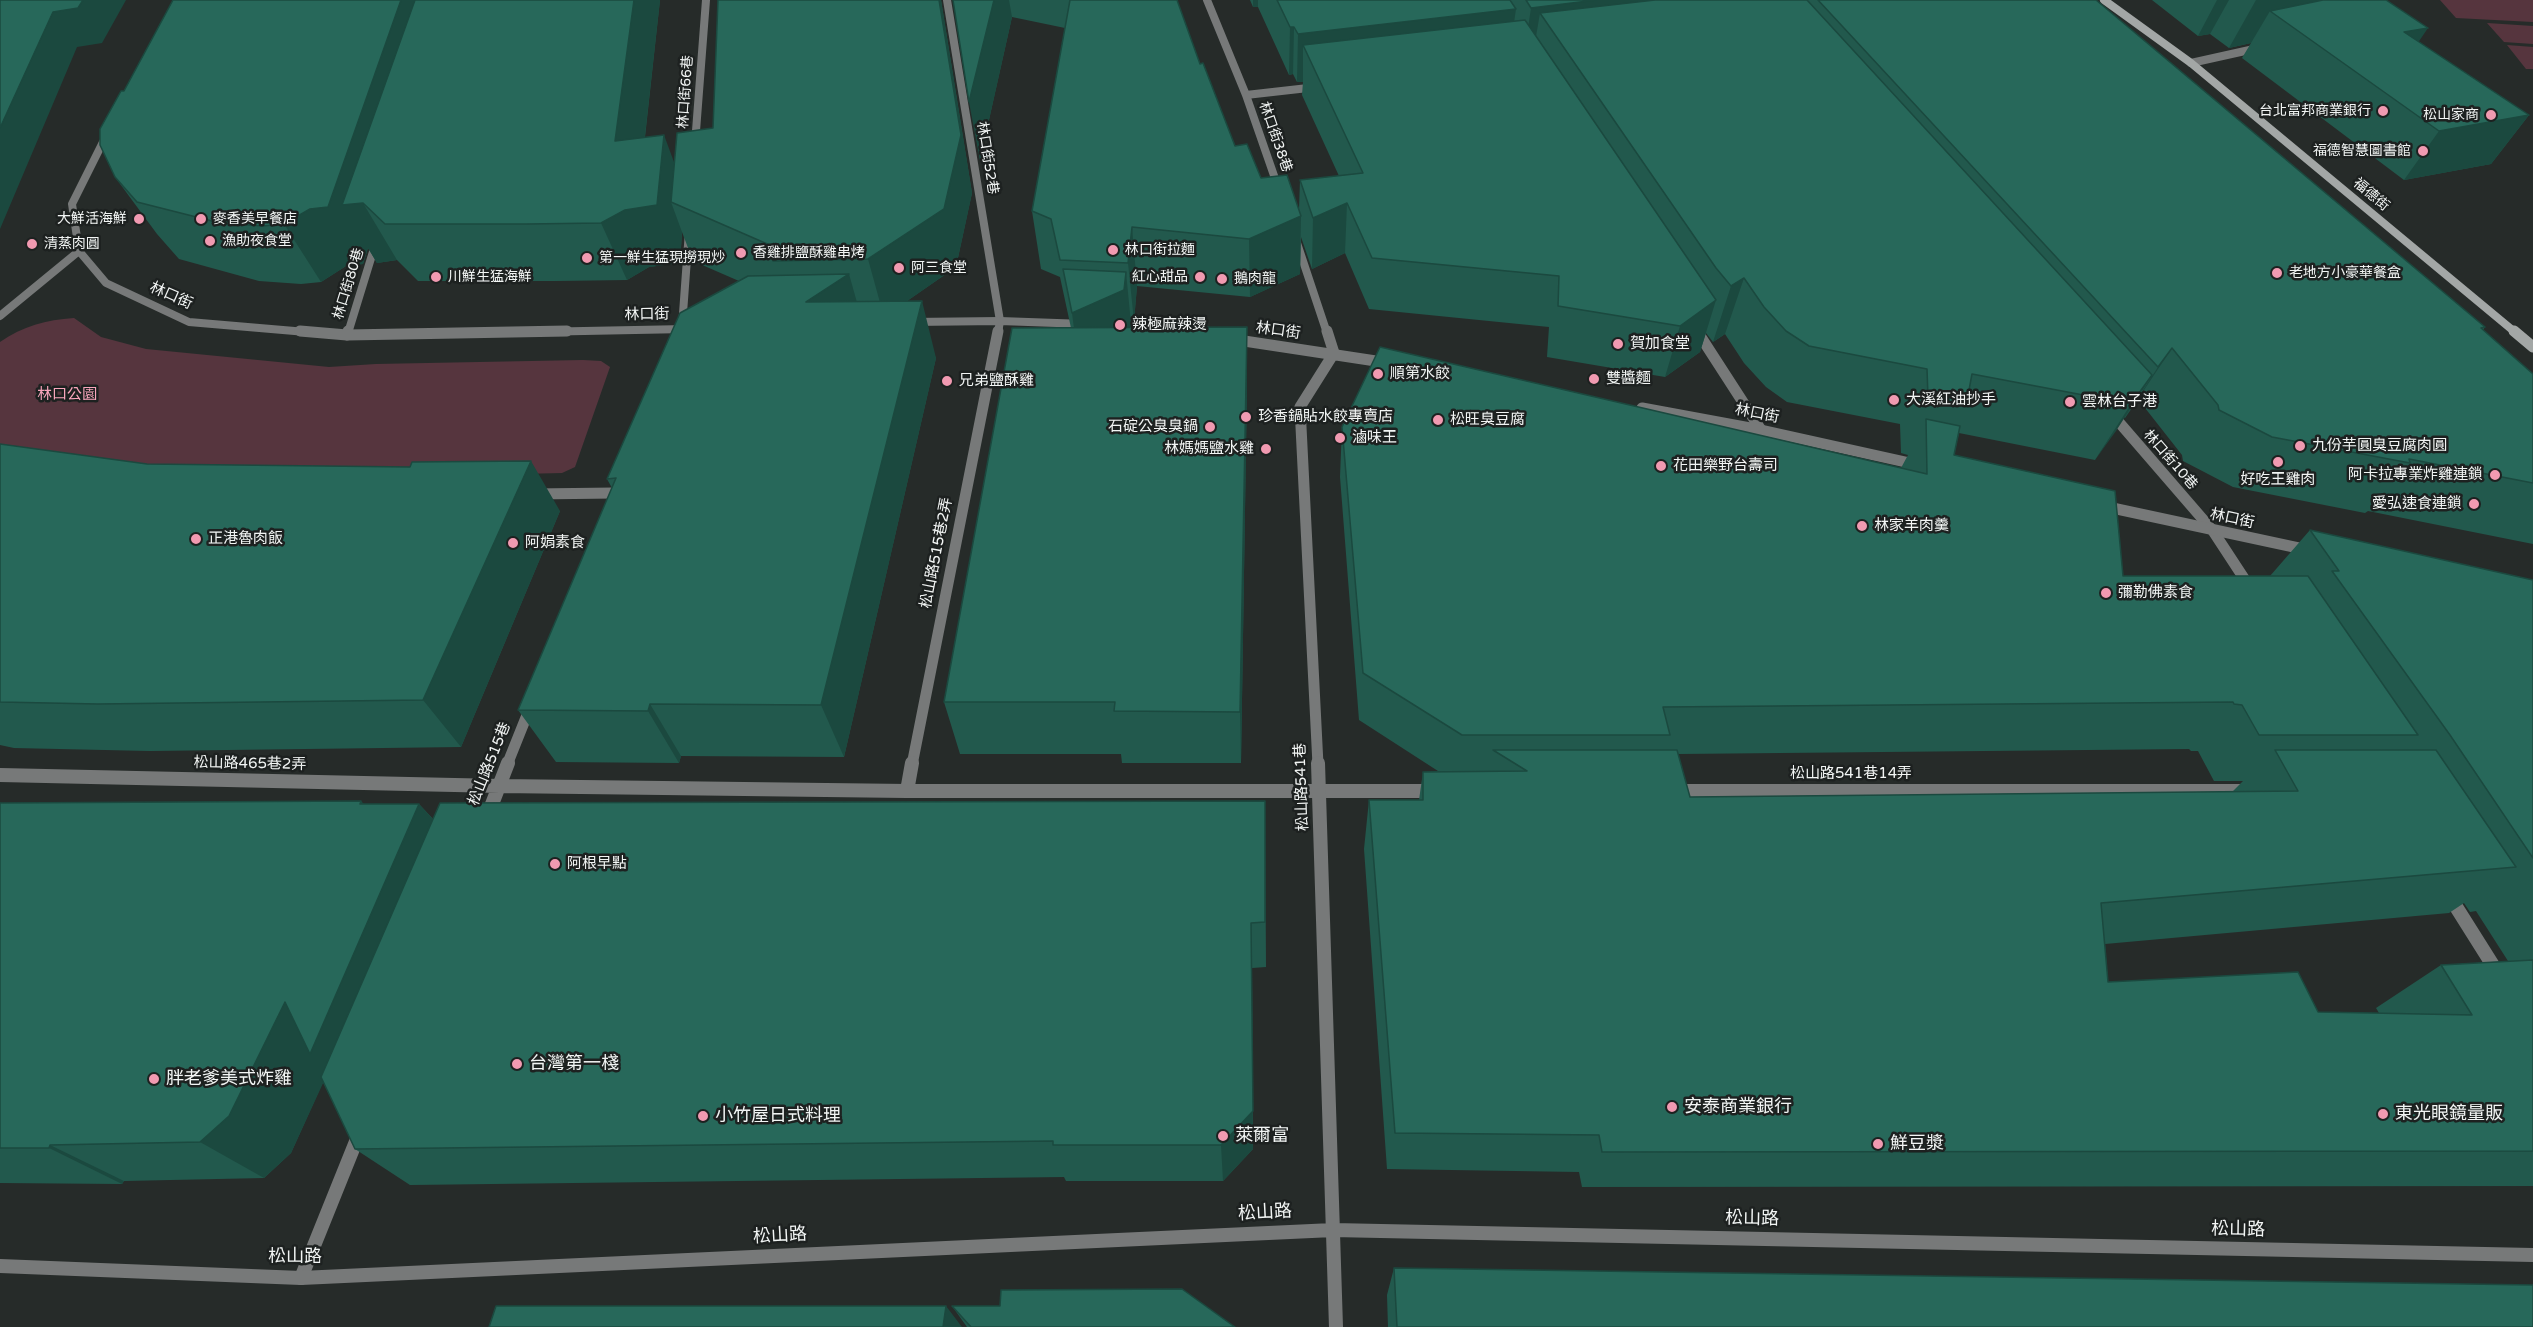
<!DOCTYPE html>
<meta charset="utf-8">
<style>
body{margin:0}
canvas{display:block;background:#262b29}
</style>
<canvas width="2533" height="1327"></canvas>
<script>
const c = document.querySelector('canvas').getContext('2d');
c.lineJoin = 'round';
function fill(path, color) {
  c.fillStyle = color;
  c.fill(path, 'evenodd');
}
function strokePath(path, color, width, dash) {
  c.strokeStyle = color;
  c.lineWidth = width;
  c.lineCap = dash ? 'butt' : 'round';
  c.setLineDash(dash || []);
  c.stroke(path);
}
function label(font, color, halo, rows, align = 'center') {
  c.font = font + ' "Varela Round","Noto Sans TC",sans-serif';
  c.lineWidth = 5;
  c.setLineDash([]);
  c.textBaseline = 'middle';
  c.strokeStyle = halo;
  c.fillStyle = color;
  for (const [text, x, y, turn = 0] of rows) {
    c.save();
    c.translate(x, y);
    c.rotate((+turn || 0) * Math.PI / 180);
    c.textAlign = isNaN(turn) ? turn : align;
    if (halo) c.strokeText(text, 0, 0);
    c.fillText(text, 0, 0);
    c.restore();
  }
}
const green = new Path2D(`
 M2440,0H2533V22L2456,18Z
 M2487,23L2533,26V44L2504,42Z
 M2507,45L2533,47V69H2526Z
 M74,318L101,337L146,349L329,367L376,364L583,360L601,361L610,367L575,467L562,473L218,481L0,454V342C23,326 46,320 74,318Z`);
const laneFar2 = new Path2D(`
 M947,0L1000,321L998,333
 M1207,0L1246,95L1279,190
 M2191,63L2263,47
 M1246,95L1317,87
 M695,144L706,0
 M1296,240L1327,333
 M682,327L689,231
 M1694,327L1698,333
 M348,333L376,242`);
const laneFar1 = new Path2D(`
 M1327,331L1334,353
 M1697,331L1761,430
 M347,335L348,331
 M2111,413L2213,531L2251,589
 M534,494L614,493
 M507,765L531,705
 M912,765L998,331`);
const lane = new Path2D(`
 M0,775L500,786L907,791H1436
 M907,791L912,763
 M1672,791H2249
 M487,817L508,763
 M2448,894L2499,975
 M301,1278L359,1134`);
const streetFar2 = new Path2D(`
 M108,132L72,204L79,251L106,283L189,322L318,333
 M0,316L79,251
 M911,322L1000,321L1085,324
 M1118,326L1160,329
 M482,333L686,329`);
const streetFar1 = new Path2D(`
 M300,331L347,335L567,331
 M1231,339L1389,363
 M1642,408L1761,430L1919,465
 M2103,506L2308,550
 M1318,765L1300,407L1334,353`);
const street = new Path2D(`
 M1318,763L1336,1327
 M0,1266L301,1278L1333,1230L2533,1255`);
const secondaryFar1 = new Path2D(`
 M2104,0L2191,63L2516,333`);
const secondary = new Path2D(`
 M2514,331L2533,347`);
const wall = new Path2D(`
 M660,0L645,137L674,163L713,128L718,0H941L972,193L956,267L907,301L936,358L844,757L681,756L679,763L556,762L518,710L612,488L607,479L739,281L693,261L682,232L680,263L649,267L627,280L555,281H418L397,260L377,263L368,248L363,264L346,266L321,282L301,284L259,281L179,259L157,234L115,177Z
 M953,0H1177L1200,64L1235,146L1261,178L1299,210L1300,180L1339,176L1302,95L1303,82H1297L1293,74L1289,75L1258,7H1253L1250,0H2096L2485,327L2483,330L2533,374V544L2368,511L2365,513L2233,487L2183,461L2182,455L2138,399L2125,418L2124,417L2095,460L1959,433L1954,455L2123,576H2270L2310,530L2533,580V1186L1582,1187L1579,1172L1387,1169L1364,849L1369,800H1419L1423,772L1438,771L1359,720L1340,477L1342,427L1901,468L1908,455L1901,453L1900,424L1787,402L1766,387L1744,363L1725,334L1713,342L1706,333L1700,352L1665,377L1547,357L1549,327L1369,309L1345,253L1312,269L1301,237L1300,274L1250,297L1137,286L1134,321H1131L1132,328L1247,384L1241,763H1122L1121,754H960L944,702L1071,328L1060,277L1041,269L1032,211L1065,28L1012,17L980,160ZM2189,749L2191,751H2198L2214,781H2243L2232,792L1690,797L1678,754ZM2464,903L2470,912L2476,911L2508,961L2441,965L2376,1008L2379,1013L2318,1012L2108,982L2105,944L2449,913Z
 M2152,0H2386L2419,42L2529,115L2491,164L2404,180L2242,58L2251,43L2229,48L2210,34L2198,36Z
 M0,444L147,464L560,511L461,747L150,751L14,748L0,745Z
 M1265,801L1266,967L1252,968L1253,1149L1223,1181H1066L1064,1177L410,1185L355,1149L323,1082L291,1153L264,1178L124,1181L122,1184L0,1183V803L419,804L433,819Z
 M1394,1268L2533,1327H1388L1387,1295Z
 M952,1306L1235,1327H967Z`);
const shadedWall = new Path2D(`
 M83,0H126L102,43L77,47L0,229V128L53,12Z
 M401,0H445L363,203L397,260L377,263L368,248L363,264L346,266L321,282L284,224Z
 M634,0H660L638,198L615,141Z
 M939,0H941L972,193L956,267L884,317L868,259Z
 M994,0H1009L1012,17L980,160L969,102Z
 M1253,0H1258V7H1253Z
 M1596,0H1651L1642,41L1540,13L1533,54L1524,55L1531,8Z
 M2217,0H2229L2210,34L2198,36Z
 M2256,0H2341L2270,11L2251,43L2229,48Z
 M1516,9L1509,57L1303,45V82H1297L1298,34Z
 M1290,27H1294L1293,74L1289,75Z
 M2428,28L2396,75L2404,32Z
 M2529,115L2491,164L2404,180L2439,131Z
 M664,135L685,192L671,202L682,232L680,263L649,267L627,280L601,223Z
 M1347,203L1345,253L1312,269L1313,218Z
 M1301,216L1300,274L1250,297L1249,239Z
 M1132,227L1137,286L1134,321L1128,263Z
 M1126,272L1132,334L1080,375L1072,313Z
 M849,274L865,331L806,302Z
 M1744,278L1725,334L1713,342L1731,286Z
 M1716,300L1700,352L1665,377L1680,326Z
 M922,301L936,358L844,757L821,705Z
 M1247,327V384L1241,763L1240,712Z
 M2172,348L2138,399L2125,418L2158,367Z
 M2152,375L2116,431L2095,460L2131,404Z
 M531,461L560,511L461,747L423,700Z
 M650,704L681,756L679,763L648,711Z
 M361,801L402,844L419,804L463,852L330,1068L291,1153L264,1178L200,1142Z
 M1251,923L1253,1149L1223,1181L1221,1145Z
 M50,1145L124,1181L122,1184L49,1148Z
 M946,1306L962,1327H943Z`);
const building = new Path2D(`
 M0,0H83L78,8L53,12L0,128Z
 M173,0H401L328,207L310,209L284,224L263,226L220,223L137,202L115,177L100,145V129L121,91H124Z
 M415,0H634L615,141L664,135L657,205L625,210L601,223L527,224H385L363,203L342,205Z
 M718,0H939L961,135L944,209L868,259L773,261L788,253L671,202L677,133L713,128Z
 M953,0H994L969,102Z
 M1070,0H1177L1200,64L1203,63L1235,146L1247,144L1261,178L1287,175L1301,216L1249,239L1132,227L1128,263L1060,260L1051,219L1032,211Z
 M1277,0H1510L1516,9L1298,34L1294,27H1290Z
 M1526,0H1596L1531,8Z
 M1655,0H1807L2152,375L2131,404L1972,374L1966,406L1928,397L1927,369L1809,346L1786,331L1764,307L1744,278L1731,286L1716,268L1540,13Z
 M1818,0H2096L2485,327L2481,328L2533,374V483L2409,459L2410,463L2272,437L2219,410L2218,405L2172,348L2158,367Z
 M2323,0H2386L2428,28L2404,32L2529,115L2439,131L2270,11Z
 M1525,20L1716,300L1680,326L1558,306L1559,276L1372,258L1347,203L1313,218L1300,180L1363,173L1303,45Z
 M1063,269L1126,272L1124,290L1072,313Z
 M849,274L806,302L922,301L821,705L650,704L648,711L518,710L616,478L607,479L680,313L748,276Z
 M1247,327L1240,712L1114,711L1115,702H944L1012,328Z
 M1380,347L1927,474L1926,419L1960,426L1954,455L2115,491L2123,576H2308L2418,735H2259L2242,705L2234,704L2233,702L1663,707L1670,735H1462L1363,673L1342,427Z
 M0,444L147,464L410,467L412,462L531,461L423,700L98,704L0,702Z
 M2310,530L2533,580V858L2450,735L2332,571H2339Z
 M1493,750H1677L1690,797L2298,791L2275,750H2436L2516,867L2101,903L2108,982L2298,972L2318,1012L2472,1015L2441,965L2533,960V1151L1602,1152L1599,1135L1395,1133L1369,800H1423V772L1527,771Z
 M361,801L360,804H419L310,1054L285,1002L229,1116L200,1142L50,1145L49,1148H0V803Z
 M1265,801V922L1251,923L1253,1111L1221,1145H1053V1141L355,1149L321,1077L440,803Z
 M1394,1268L2533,1285V1327H1397Z
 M1182,1289L1235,1327H971L952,1306H1000L1001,1290Z
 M496,1306H946L943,1327H489Z`);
const markers = [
 [2383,111,6,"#f19ab1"],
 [2491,115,6,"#f19ab1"],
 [2423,151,6,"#f19ab1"],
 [139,219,6,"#f19ab1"],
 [201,219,6,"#f19ab1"],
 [210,241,6,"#f19ab1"],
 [32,244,6,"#f19ab1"],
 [1113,250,6,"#f19ab1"],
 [741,253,6,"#f19ab1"],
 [587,258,6,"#f19ab1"],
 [899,268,6,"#f19ab1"],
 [2277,273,6,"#f19ab1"],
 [436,277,6,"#f19ab1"],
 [1200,277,6,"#f19ab1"],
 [1222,279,6,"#f19ab1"],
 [1120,325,6,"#f19ab1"],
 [1618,344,6,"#f19ab1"],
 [1378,374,6,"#f19ab1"],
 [1594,379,6,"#f19ab1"],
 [947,381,6,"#f19ab1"],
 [1894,400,6,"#f19ab1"],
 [2070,402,6,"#f19ab1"],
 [1246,417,6,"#f19ab1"],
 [1438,420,6,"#f19ab1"],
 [1210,427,6,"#f19ab1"],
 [1340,438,6,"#f19ab1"],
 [2300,446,6,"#f19ab1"],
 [1266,449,6,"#f19ab1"],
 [2278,462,6,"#f19ab1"],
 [1661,466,6,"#f19ab1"],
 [2495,475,6,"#f19ab1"],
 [2474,504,6,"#f19ab1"],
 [1862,526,6,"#f19ab1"],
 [196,539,6,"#f19ab1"],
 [513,543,6,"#f19ab1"],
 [2106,593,6,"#f19ab1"],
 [555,864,6,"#f19ab1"],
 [517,1064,6,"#f19ab1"],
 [154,1079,6,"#f19ab1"],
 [1672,1107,6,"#f19ab1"],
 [2383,1114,6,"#f19ab1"],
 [703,1116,6,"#f19ab1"],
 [1223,1136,6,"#f19ab1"],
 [1878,1144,6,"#f19ab1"]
];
const farStreetnames = [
 ["林口街66巷",686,92,-86],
 ["林口街38巷",1275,137,71],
 ["林口街52巷",987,158,81],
 ["福德街",2371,195,40],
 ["林口街80巷",349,284,-73],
 ["林口街10巷",2170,460,49]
];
const farPoinames = [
 ["台北富邦商業銀行",2371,111,"right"],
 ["松山家商",2479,115,"right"],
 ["福德智慧圖書館",2411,151,"right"],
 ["大鮮活海鮮",127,219,"right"],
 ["麥香美早餐店",213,219],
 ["漁助夜食堂",222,241],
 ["清蒸肉圓",44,244],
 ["林口街拉麵",1125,250],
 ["香雞排鹽酥雞串烤",753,253],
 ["第一鮮生猛現撈現炒",599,258],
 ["阿三食堂",911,268],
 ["老地方小豪華餐盒",2289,273],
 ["川鮮生猛海鮮",448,277],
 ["紅心甜品",1188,277,"right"],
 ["鵝肉龍",1234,279]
];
const streetNames = [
 ["林口街",171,296,24],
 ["林口街",647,315,-1],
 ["林口街",1278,331,8],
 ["林口街",1757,414,11],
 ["林口街",2232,519,12],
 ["松山路515巷2弄",937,553,-79],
 ["松山路465巷2弄",250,764,1],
 ["松山路515巷",490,764,-68],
 ["松山路541巷14弄",1851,774],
 ["松山路541巷",1302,787,-92]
];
const poiNames = [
 ["辣極麻辣燙",1132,325],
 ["賀加食堂",1630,344],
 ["順第水餃",1390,374],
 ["雙醬麵",1606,379],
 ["兄弟鹽酥雞",959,381],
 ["大溪紅油抄手",1906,400],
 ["雲林台子港",2082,402],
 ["珍香鍋貼水餃專賣店",1258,417],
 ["松旺臭豆腐",1450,420],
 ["石碇公臭臭鍋",1198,427,"right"],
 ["滷味王",1352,438],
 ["九份芋圓臭豆腐肉圓",2312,446],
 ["林媽媽鹽水雞",1254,449,"right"],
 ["花田樂野台壽司",1673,466],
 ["阿卡拉專業炸雞連鎖",2483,475,"right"],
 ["好吃王雞肉",2278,480,"center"],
 ["愛弘速食連鎖",2462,504,"right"],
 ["林家羊肉羹",1874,526],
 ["正港魯肉飯",208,539],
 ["阿娟素食",525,543],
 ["彌勒佛素食",2118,593],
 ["阿根早點",567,864]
];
const parkNames = [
 ["林口公園",67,395]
];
const nearPoinames = [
 ["台灣第一棧",529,1064],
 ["胖老爹美式炸雞",166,1079],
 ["安泰商業銀行",1684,1107],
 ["東光眼鏡量販",2395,1114],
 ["小竹屋日式料理",715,1116],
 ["萊爾富",1235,1136],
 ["鮮豆漿",1890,1144]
];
const nearStreetnames = [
 ["松山路",1265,1213,-3],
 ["松山路",1752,1219,1],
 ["松山路",2238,1230,1],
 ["松山路",780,1236,-3],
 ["松山路",295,1257]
];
fill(green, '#56353e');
strokePath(laneFar2, '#777979', 8);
strokePath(laneFar1, '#777979', 11);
strokePath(lane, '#777979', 14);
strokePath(streetFar2, '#777979', 8);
strokePath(streetFar1, '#777979', 11);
strokePath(street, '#777979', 14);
strokePath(secondaryFar1, '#a3a7a6', 8);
strokePath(secondary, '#a3a7a6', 11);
fill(wall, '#22594d');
fill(shadedWall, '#1b493f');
fill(building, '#27685a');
strokePath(building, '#1b493f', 1.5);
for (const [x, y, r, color] of markers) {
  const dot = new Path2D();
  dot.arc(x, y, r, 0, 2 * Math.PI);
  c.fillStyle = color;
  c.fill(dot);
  strokePath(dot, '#1d2120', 2);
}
label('14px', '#f2f5f4', '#1d2120', farStreetnames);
label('14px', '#f2f5f4', '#1d2120', farPoinames, 'left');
label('15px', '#f2f5f4', '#1d2120', streetNames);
label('15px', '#f2f5f4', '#1d2120', poiNames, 'left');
label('15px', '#f8a6bc', '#1d2120', parkNames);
label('18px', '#f2f5f4', '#1d2120', nearPoinames, 'left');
label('18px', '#f2f5f4', '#1d2120', nearStreetnames);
</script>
